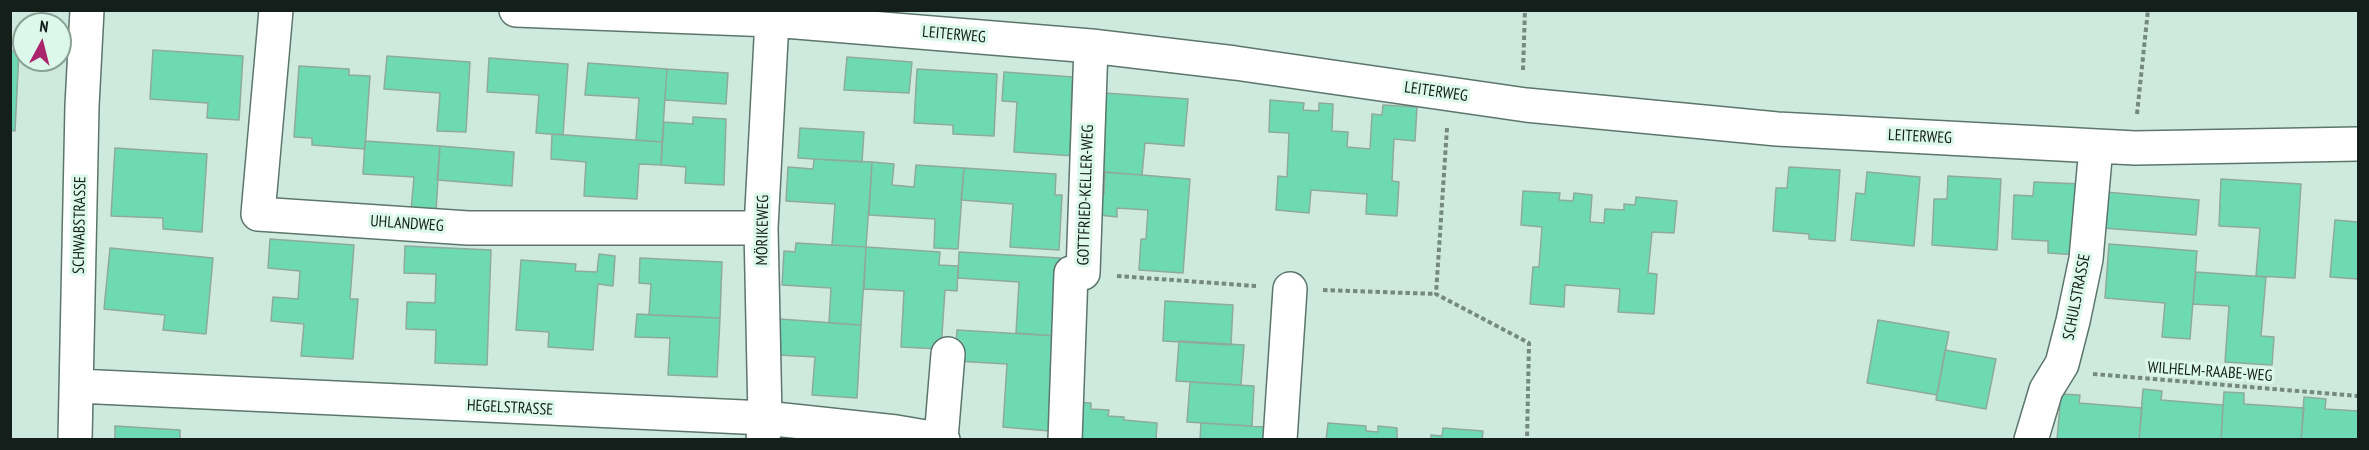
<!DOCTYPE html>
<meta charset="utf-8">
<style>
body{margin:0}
#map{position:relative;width:2369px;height:450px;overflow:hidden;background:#ceeade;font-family:"PT Sans Narrow",sans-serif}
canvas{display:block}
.frame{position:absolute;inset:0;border:12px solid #141e1a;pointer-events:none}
.north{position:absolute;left:12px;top:12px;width:60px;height:60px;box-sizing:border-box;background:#dbf8eb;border:2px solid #8ba197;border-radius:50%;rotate:7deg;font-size:16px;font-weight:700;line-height:24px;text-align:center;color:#141e1a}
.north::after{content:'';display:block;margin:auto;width:21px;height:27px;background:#ab256d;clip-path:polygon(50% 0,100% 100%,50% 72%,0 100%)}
</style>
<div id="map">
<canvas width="2369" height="450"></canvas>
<div class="frame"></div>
<div class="north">N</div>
</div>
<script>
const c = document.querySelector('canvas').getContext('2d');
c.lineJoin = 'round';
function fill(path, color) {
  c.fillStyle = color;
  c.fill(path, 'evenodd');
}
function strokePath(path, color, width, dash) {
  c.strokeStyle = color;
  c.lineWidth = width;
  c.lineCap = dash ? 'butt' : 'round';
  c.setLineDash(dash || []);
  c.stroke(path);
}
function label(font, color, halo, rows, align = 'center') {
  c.font = font + ' "PT Sans Narrow",sans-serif';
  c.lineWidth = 6;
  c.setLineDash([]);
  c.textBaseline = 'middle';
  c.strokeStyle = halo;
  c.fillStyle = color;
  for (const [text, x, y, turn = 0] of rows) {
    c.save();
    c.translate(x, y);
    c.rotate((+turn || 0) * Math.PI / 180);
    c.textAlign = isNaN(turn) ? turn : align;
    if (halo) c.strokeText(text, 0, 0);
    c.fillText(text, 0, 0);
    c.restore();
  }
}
const building = new Path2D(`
 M153,50L243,56L239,120L207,118L208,103L150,99Z
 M10,51H19L15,131L10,130Z
 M387,56L470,62L466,132L437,131L440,93L384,89Z
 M847,57L912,62L909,93L844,90Z
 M489,58L568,64L563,135L536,133L539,95L487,92Z
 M588,63L667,69L662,142L636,140L639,98L585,95Z
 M299,66L349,69V75L370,76L365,149L312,145V138L294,137Z
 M667,69L728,73L726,104L665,100Z
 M917,69L997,74L994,136L953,134V125L914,123Z
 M1004,72L1073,77L1071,108H1078L1075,156L1014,152L1017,102L1002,101Z
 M1105,93L1188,99L1184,146L1145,143L1142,175L1099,172Z
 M1270,100L1304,103L1303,110L1319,111V103L1333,104L1332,131L1348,132L1347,147L1370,149L1372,114L1382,115L1383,105L1417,107L1415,141L1394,139L1392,181L1399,182L1397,216L1366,214L1367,194L1311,190L1309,213L1276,210L1278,176L1287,177L1289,133L1269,132Z
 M693,117L726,119L724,185L685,183L686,167L661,165L664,122L693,124Z
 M800,128L864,132L862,162L798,158Z
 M552,134L662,142L661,165L639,164L637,199L584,196L586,162L551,159Z
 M365,141L440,146L436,212L411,210L414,177L363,174Z
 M440,146L514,152L512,186L437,180Z
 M115,148L207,154L202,232L163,229V218L111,216Z
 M814,159L872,162L866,247L832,245L835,204L786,201L788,167L813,169Z
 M872,162L894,164L892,185L914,187L916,165L964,168L958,249L934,248L935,219L869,215Z
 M1789,167L1840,170L1835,241L1809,239V234L1773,231L1776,188H1787Z
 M964,168L1056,174L1055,195H1062L1059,250L1010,247L1013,204L961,200Z
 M1105,172L1190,179L1183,273L1139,270L1141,239H1146L1148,210L1117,208V217L1099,215L1100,194H1104Z
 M1867,172L1920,177L1914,246L1851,240L1856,193L1865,194Z
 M1948,176L2001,179L1997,250L1932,245L1934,199H1947Z
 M2221,179L2301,184L2295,278L2256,276L2260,228L2219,226Z
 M2034,182L2081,184L2078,255L2048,253V241L2012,239L2014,195L2033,196Z
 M1523,191L1560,193L1559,200L1573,201L1574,193L1592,195L1590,222L1604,223L1605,209L1624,210V204L1635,205L1636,197L1677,201L1674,233L1652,232L1648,273L1657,274L1654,314L1618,312L1620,289L1565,285L1564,307L1530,304L1533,267H1539L1542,227L1521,225Z
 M2105,192L2199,200L2196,235L2102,228Z
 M2358,215V279L2330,277L2335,220L2358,222Z
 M270,239L354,245L350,299H358L353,359L301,356L304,324L271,321L273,297L298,299L300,271L268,268Z
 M796,243L866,247L861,325L829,323L831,288L782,285L784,251L795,252Z
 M2109,244L2197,251L2190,339L2162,337L2165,303L2105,298Z
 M405,246L491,250L487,365L435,363L436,330L406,329L407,302L435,303L436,274L404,273Z
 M866,247L940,252L939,265L958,266L957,291L945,290L941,349L901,347L904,291L864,289Z
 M110,248L213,258L206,334L163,330L165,315L104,309Z
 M959,252L1060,258L1056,336L1016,333L1019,282L958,278Z
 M599,254L615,256L613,286L598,284L593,350L548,347L549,332L516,330L521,260L576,264L575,271L597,272Z
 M640,258L722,262L720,318L649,315L651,284L639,283Z
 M2196,272L2266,277L2261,336L2274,337L2272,365L2225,362L2229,306L2193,304Z
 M1165,301L1233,305L1231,345L1163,341Z
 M637,314L720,318L717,377L668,375L670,338L635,337Z
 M780,319L861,325L857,398L812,395L815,357L778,355Z
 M1878,320L1949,332L1937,395L1867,383Z
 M957,330L1056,336L1049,431L1003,427L1007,364L955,361Z
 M1179,341L1244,345L1241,385L1176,381Z
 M1945,350L1996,359L1986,409L1936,400Z
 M1190,382L1254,386L1252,426L1187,422Z
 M2143,389L2162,391L2161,400L2223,405L2221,440H2139Z
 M2224,392L2244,393V404L2304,408L2301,440H2221Z
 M2061,394L2080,395L2079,403L2142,408L2139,440H2057Z
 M2304,397L2326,399L2325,409L2358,411V440H2301Z
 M1076,402L1091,403V409L1109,410L1108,416L1124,417V420L1157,423L1156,440H1089L1073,437Z
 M1201,423L1264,427V440H1200Z
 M1328,423L1366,426V431L1378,432V426L1397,428V440H1326Z
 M115,426L180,430V440H115Z
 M1443,428L1483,431L1482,440H1431V435L1442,436Z`);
const path = new Path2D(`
 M1523,70L1525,10
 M2137,114L2148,10
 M1447,128L1436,294L1529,343L1527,440
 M1117,276L1256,286
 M1323,290L1436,294
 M2093,374L2358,396`);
const minor = new Path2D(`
 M276,10L258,214L468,228H761
 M516,10L772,20L1091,46L1235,63L1526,105L1777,129L2135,148L2358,144
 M77,386L765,418L896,432L943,440
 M941,439L948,354
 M75,440L82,106L87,10
 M763,440L765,418L761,228L772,20
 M1065,440L1071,273H1083L1091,46
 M1280,440L1290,289
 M2031,440L2046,390L2062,364L2073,321L2086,259L2096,147`);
const streetNames = [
 ["LEITERWEG",954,35,5],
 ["LEITERWEG",1436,92,8],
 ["LEITERWEG",1920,137,3],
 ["GOTTFRIED-KELLER-WEG",1086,195,-88],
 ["UHLANDWEG",407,224,4],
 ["SCHWABSTRASSE",80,225,-89],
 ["MÖRIKEWEG",763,230,-89],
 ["SCHULSTRASSE",2077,297,-79],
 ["WILHELM-RAABE-WEG",2210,372,4],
 ["HEGELSTRASSE",510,408,3]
];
fill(building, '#6edab4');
strokePath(building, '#8ea99e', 1.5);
strokePath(minor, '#5c766b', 36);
strokePath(path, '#758981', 4, [4.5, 3]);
strokePath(minor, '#fff', 33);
label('16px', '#141e1a', '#dbf8eb', streetNames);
</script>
